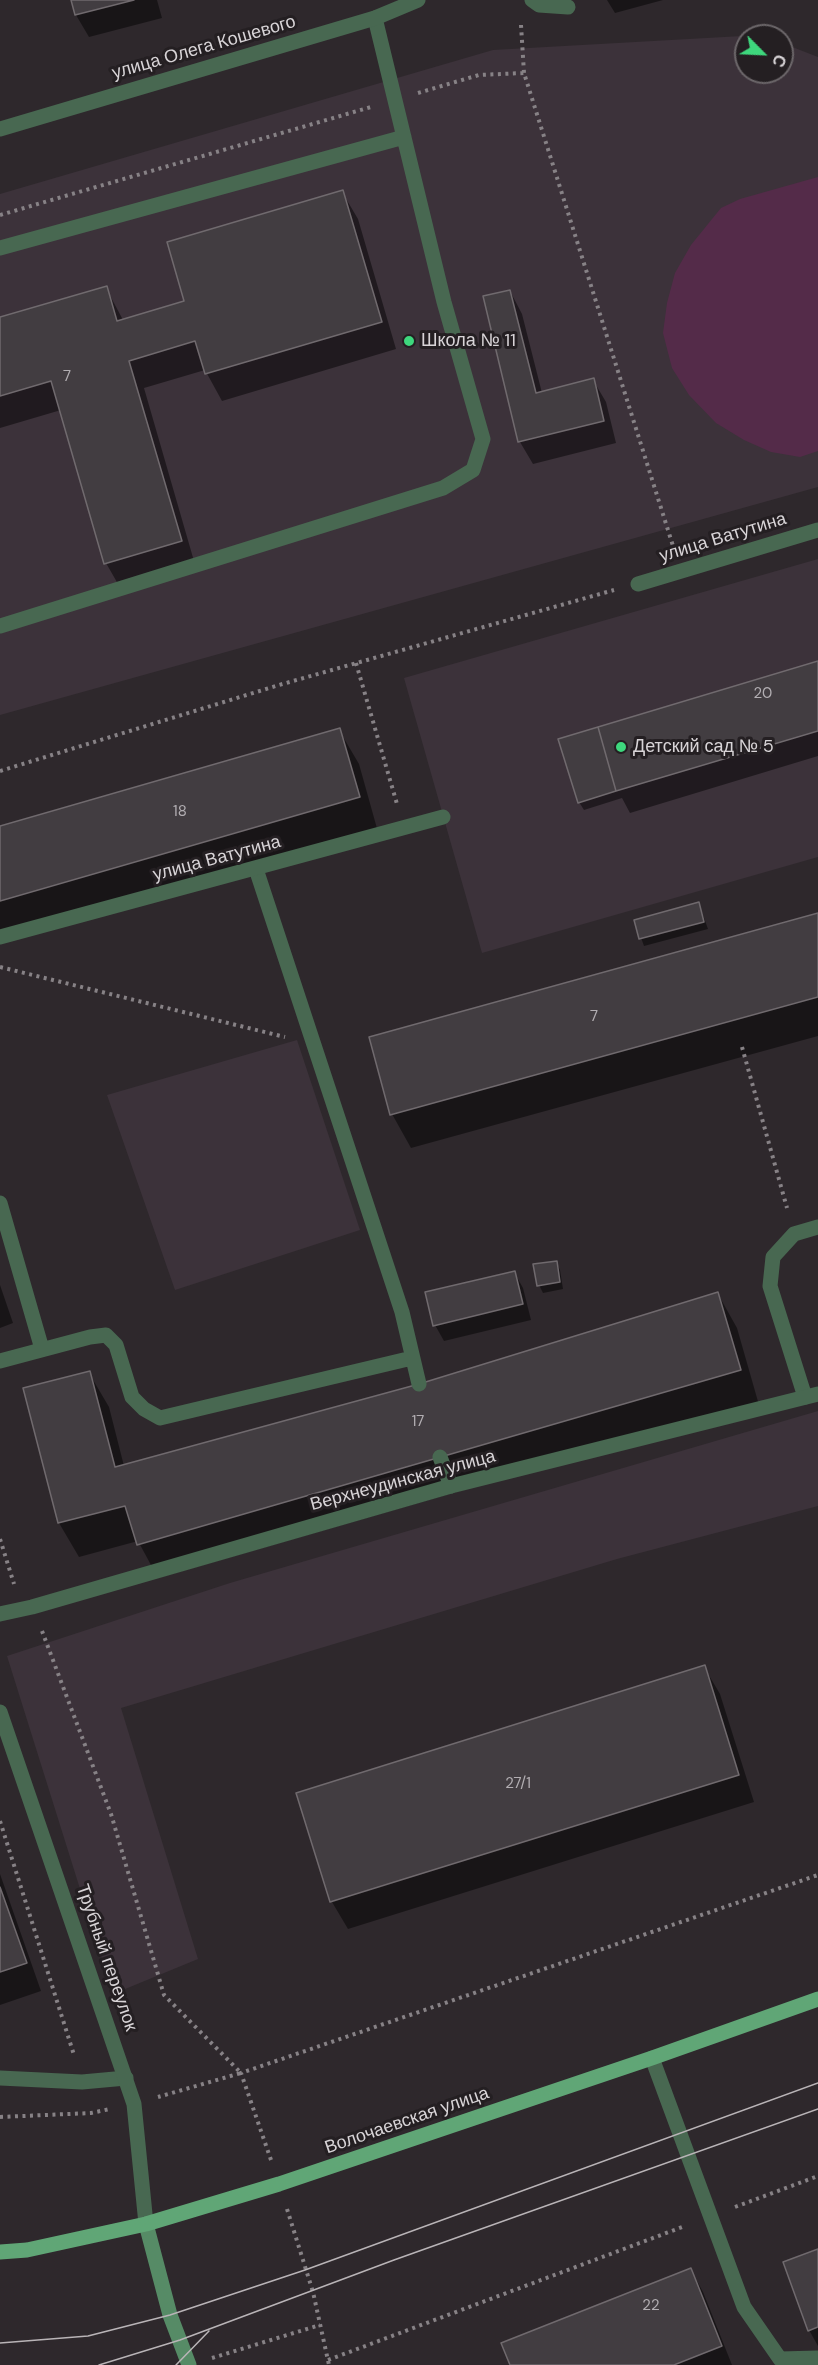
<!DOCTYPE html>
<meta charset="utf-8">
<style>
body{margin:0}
#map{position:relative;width:818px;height:2365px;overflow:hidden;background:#2e282c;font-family:"DM Sans",sans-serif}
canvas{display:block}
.north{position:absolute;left:734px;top:24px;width:60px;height:60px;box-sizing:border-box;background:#241f22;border:2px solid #6c676a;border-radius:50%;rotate:114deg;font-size:16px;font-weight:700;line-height:24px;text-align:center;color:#d8d4d7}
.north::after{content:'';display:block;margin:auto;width:21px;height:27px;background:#3ed77d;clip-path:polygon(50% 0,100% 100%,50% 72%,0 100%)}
</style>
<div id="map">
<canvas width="818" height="2365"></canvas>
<div class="north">С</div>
</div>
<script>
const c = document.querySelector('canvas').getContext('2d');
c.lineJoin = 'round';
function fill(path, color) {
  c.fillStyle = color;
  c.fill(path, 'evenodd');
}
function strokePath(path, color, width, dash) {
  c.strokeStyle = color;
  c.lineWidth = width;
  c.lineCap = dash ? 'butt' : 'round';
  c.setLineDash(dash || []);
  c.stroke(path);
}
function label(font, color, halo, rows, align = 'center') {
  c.font = font + ' "DM Sans",sans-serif';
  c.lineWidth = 6;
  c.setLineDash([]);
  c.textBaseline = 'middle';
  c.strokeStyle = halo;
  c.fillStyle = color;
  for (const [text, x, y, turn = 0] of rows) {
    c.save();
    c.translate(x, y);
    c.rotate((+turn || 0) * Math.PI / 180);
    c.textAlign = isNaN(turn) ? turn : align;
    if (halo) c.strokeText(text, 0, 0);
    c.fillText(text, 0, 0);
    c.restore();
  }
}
const built = new Path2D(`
 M760,35L763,36H746V72H782V43L818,57V487L0,715V194L493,50Z
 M818,559V857L482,953L404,678Z
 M297,1040L360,1230L175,1290L107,1095Z
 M818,1411V1506L617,1559L121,1708L198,1959L113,1994L7,1656L230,1583Z`);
const green = new Path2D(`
 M818,177V451L800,457L771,452L744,440L716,423L689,395L672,368L663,333L667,303L675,273L691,245L721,208L740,199Z`);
const shadow = new Path2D(`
 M72,0H157L162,18L89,37L76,15Z
 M607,0H663L615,13Z
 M342,192L358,219L396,349L222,401L205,370L144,388L196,568L122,591L106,563L61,410L0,428V319L106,288L123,320L186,302Z
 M510,291L522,314L542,393L593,380L606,402L616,443L533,464L520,442L485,298Z
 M818,662V756L630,813L622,798L584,810L579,802Z
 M339,730L359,764L378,832L0,940V827Z
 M699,904L708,929L644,946L635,921Z
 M818,914V1036L411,1148L392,1114Z
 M556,1262L560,1270L563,1289L543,1293L539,1285Z
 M514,1272L523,1288L531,1320L444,1341L435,1325Z
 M0,1285L13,1323L0,1328Z
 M718,1294L737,1328L759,1405L158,1578L138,1541L79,1557L59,1523L25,1389L89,1373L109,1407L124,1466L419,1385Z
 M704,1667L720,1694L754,1802L348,1929L332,1902L298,1794Z
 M0,1874L41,1991L0,2005Z
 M818,2250V2346L809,2330Z
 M691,2270L703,2292L732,2365H511Z`);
const building = new Path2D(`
 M71,0H134L75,15Z
 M343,190L382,322L205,374L195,341L129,361L182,541L104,564L51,381L0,396V317L107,286L117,321L184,301L167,242Z
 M510,290L536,393L594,378L604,421L518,442L483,296Z
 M818,661V731L616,791L598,727Z
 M598,727L616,791L578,803L558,739Z
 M340,728L360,797L0,901V826Z
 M699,902L704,922L639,939L634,920Z
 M818,913V997L390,1115L369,1037Z
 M557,1261L560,1282L537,1286L533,1264Z
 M515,1271L523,1304L433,1326L425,1292Z
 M718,1292L741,1370L137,1545L125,1506L58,1523L23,1388L90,1371L115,1467L419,1384Z
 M705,1665L739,1775L330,1902L296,1793Z
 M0,1887L27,1963L0,1972Z
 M818,2249V2327L808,2331L783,2262Z
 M691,2268L722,2346L674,2365H510L501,2343Z`);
const path = new Path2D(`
 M521,25L524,73
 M418,93L479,75L524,73L673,546
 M0,215L371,107
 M356,663L397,804
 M0,771L279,685L614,590
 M0,967L285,1037
 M742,1047L787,1208
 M0,1539L14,1584
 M42,1631L111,1814L164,1995L241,2073L158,2097
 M0,1821L74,2055
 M0,2117L91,2113L110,2109
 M271,2160L241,2073L818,1875
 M735,2207L818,2176
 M287,2209L313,2292L329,2365
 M212,2358L320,2325
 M328,2360L685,2226`);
const service = new Path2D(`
 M532,0L539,5L568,7
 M0,248L404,137
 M0,626L443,488L473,470L483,439L444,302L375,18
 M256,869L402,1312L419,1384
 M0,1203L42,1349
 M0,1361L90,1337L106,1335L116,1345L132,1397L144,1409L160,1418L412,1358
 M805,1397L770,1286L773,1257L794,1234L818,1227
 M440,1457L451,1486
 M652,2058L744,2307L780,2359L818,2358
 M0,2078L82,2082L126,2078`);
const minor = new Path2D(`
 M0,129L375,18L418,0
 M638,584L818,530
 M0,937L443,817
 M0,1614L32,1607L451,1486L818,1394`);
const tertiary = new Path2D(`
 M0,1712L134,2104L146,2224`);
const secondary = new Path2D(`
 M146,2224L170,2315L189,2365`);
const primary = new Path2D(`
 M0,2252L27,2250L146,2224L279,2184L652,2058L818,1999`);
const tram = new Path2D(`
 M0,2343L88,2336L170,2315L305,2270L818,2083
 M99,2365L180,2340L394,2260L818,2109
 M176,2365L209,2331`);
const markers = [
 [409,341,6,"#3ed77d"],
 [621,747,6,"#3ed77d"]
];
const numberNames = [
 ["7",67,377],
 ["20",763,694],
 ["18",180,812],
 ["7",594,1017],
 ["17",418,1422],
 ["27/1",518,1784],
 ["22",651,2306]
];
const streetNames = [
 ["улица Олега Кошевого",204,48,-16],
 ["улица Ватутина",723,538,-17],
 ["улица Ватутина",217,859,-15],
 ["Верхнеудинская улица",403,1481,-15],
 ["Трубный переулок",106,1958,71],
 ["Волочаевская улица",407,2121,-19]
];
const poiNames = [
 ["Школа № 11",421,341],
 ["Детский сад № 5",633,747]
];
fill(built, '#3c323a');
fill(green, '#542b49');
fill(shadow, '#0007');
fill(building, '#423d41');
strokePath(building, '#706a6e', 1.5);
strokePath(path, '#878286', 4, [3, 4.5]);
strokePath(service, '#486851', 15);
strokePath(minor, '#486851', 15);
strokePath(tertiary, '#486851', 15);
strokePath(secondary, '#568b66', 15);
strokePath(primary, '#60a676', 15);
strokePath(tram, '#b9b4b7', 1.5);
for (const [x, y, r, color] of markers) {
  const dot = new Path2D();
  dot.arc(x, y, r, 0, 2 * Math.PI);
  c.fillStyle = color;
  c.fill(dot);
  strokePath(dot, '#241f22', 2);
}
label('15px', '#b2aeb2', null, numberNames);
label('18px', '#d8d4d7', '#241f22', streetNames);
label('18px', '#d8d4d7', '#241f22', poiNames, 'left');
</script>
